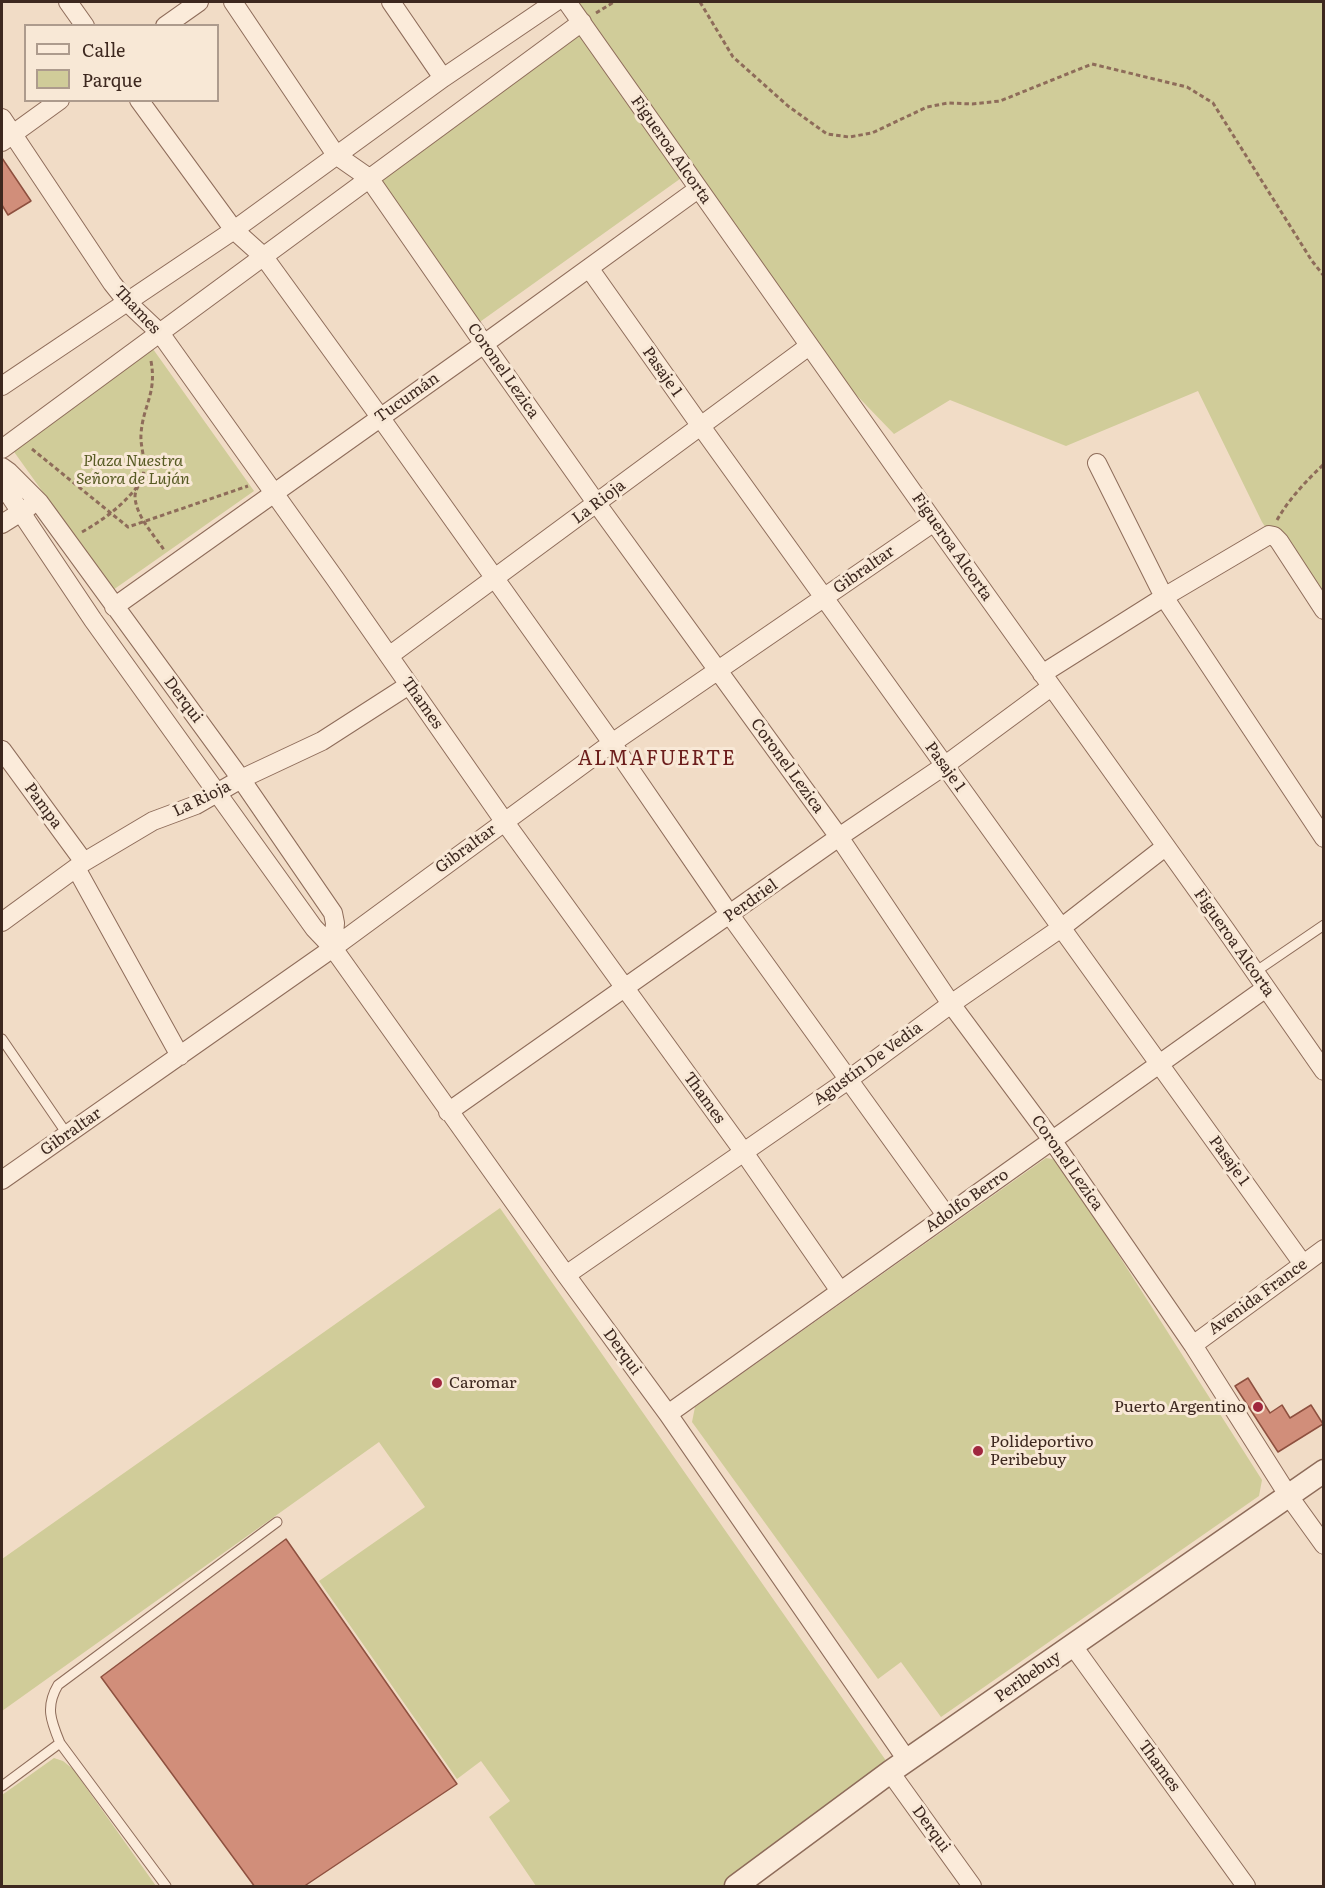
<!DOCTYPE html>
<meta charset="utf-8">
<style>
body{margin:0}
#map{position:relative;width:1325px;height:1888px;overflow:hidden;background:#f1dcc6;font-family:Literata,serif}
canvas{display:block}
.frame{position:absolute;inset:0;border:3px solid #3d281f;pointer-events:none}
.legend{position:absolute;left:24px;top:24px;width:195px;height:78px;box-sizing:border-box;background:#f8e8d6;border:2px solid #ad9b8d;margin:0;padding:8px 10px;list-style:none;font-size:18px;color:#3d281f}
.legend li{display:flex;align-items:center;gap:12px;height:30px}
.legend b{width:30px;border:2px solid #ad9b8d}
</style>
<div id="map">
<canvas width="1325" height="1888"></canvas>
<div class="frame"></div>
<ul class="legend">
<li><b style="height:8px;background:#fbebda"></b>Calle</li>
<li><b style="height:16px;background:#d0cc99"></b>Parque</li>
</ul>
</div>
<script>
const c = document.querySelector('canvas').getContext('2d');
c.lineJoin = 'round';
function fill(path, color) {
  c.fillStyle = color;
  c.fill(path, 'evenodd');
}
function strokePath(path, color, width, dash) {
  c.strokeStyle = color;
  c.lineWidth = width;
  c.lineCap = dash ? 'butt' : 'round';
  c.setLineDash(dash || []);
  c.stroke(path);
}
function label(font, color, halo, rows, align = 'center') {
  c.font = font + ' Literata,serif';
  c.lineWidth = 6;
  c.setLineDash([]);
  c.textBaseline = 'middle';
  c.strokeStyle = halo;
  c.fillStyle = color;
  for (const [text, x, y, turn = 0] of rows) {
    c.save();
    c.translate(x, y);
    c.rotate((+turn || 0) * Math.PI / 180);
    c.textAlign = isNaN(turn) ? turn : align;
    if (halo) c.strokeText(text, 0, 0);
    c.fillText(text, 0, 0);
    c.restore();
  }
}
const green = new Path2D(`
 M567,2H1323V614L1262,522L1198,391L1066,446L950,400L894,434L809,346Z
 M579,31L684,176L477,324L372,179Z
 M153,349L254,491L113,590L12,449Z
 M1046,1158L1058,1160L1262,1480L1259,1496L941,1717L901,1662L878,1679L692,1422L695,1407Z
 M500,1208L889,1765L722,1886H536L489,1817L510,1801L481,1761L457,1779L319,1581L425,1507L379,1442L2,1711V1559Z
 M54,1758L63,1761L73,1769L156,1886H2V1795Z`);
const building = new Path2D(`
 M2,158L31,201L8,215L2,205Z
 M1248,1378L1270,1413L1282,1405L1290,1418L1311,1405L1323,1424L1278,1452L1235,1386Z
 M286,1539L457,1784L303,1887H255L101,1677Z`);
const path = new Path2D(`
 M700,2L733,57L788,106L827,134L849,137L872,133L927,107L948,103L972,104L1000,101L1092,64L1187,87L1213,103L1312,261L1324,276
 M596,13L614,2
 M151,361C157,394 143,405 141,434C140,448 147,462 143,475C141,483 135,489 135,497C136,516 154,535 164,550
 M32,449L128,527L248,486
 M1277,520C1289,499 1306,481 1324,464
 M82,532C103,520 121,507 137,487`);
const service = new Path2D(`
 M1255,972L1324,925
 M2,1039L67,1134
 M2,1786L60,1743
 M166,1886L60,1743C51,1721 45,1707 58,1685L277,1522`);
const minor = new Path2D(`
 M68,2L85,26
 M233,2L336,155L369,178L484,344L597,504L839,837L951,1004L1052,1140L1193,1345L1288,1495L1324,1545
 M391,2L443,78
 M567,2L934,522L1225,929L1324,1071
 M165,26L199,2
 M139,100L234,230L264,257L380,417L612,743L730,915L946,1215
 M2,118L112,283L127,302L160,333L336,580L504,821L743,1151L840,1291
 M2,142L60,100
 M589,268L700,425L1303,1264
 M2,386L234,230L443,78L555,2
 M2,449L582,22
 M1097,463L1164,597L1269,535L1274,536L1279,541L1324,610
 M2,467L9,472L39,502L241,779L333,913L335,923L333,948
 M2,484L93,620L314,928L333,948L566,1275L668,1414L907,1760
 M2,524L29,507
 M114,607L484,344L698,189
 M389,656L809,346
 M1042,674L1164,597L1324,838
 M2,750L84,862
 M76,868L180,1056
 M2,922L84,862L153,821L196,805L241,779L322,741L409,685
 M448,1112L839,837L944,766L1051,687
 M2,1180L333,948L612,743L934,522
 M566,1275L848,1080L951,1004L1061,928L1165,847
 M1193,1345L1324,1249
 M668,1414L1266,988
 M1073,1646L1246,1886
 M890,1772L972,1886`);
const tertiary = new Path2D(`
 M736,1886L890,1772L1324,1471`);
const markers = [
 [437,1383,6,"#a0273e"],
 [1258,1407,6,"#a0273e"],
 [978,1451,6,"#a0273e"]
];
const streetNames = [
 ["Figueroa Alcorta",671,150,55],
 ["Thames",137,310,47],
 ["Coronel Lezica",503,371,55],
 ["Pasaje 1",662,372,55],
 ["Tucumán",407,398,-35],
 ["La Rioja",599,502,-37],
 ["Figueroa Alcorta",952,547,55],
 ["Gibraltar",864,570,-35],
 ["Derqui",183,700,53],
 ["Thames",422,703,55],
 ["Coronel Lezica",787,766,54],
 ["Pasaje 1",945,767,54],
 ["La Rioja",202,799,-26],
 ["Pampa",43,806,54],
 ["Gibraltar",466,849,-36],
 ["Perdriel",751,901,-35],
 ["Figueroa Alcorta",1234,943,55],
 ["Agustín De Vedia",868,1064,-36],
 ["Thames",704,1098,54],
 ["Gibraltar",71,1132,-35],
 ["Pasaje 1",1229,1161,54],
 ["Coronel Lezica",1067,1163,55],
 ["Adolfo Berro",967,1201,-35],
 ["Avenida France",1258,1297,-36],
 ["Derqui",622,1352,54],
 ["Peribebuy",1028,1677,-35],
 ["Thames",1159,1766,54],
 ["Derqui",931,1829,54]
];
const parkNames = [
 ["Plaza Nuestra",133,461],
 ["Señora de Luján",133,479]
];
const poiNames = [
 ["Caromar",449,1383],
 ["Puerto Argentino",1246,1407,"right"],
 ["Polideportivo",990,1442],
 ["Peribebuy",990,1460]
];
const quarterNames = [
 ["ALMAFUERTE",657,759]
];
fill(green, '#d0cc99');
fill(building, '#d18e7a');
strokePath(building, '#8e503f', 1.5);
strokePath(service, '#8e6c5a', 11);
strokePath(minor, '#8e6c5a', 20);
strokePath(tertiary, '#8e6c5a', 25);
strokePath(path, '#8e6c5a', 3, [4.5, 3]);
strokePath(service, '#fbebda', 9);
strokePath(minor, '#fbebda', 18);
strokePath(tertiary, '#fbebda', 22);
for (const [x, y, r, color] of markers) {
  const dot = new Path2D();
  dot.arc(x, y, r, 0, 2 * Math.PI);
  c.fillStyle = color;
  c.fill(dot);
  strokePath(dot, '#f8e8d6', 2);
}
label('16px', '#3d281f', '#f8e8d6', streetNames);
label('italic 16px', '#575b24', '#f8e8d6', parkNames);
label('16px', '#3d281f', '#f8e8d6', poiNames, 'left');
c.letterSpacing = '1.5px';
label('20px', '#6c1e1c', '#f8e8d6', quarterNames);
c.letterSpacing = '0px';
</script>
